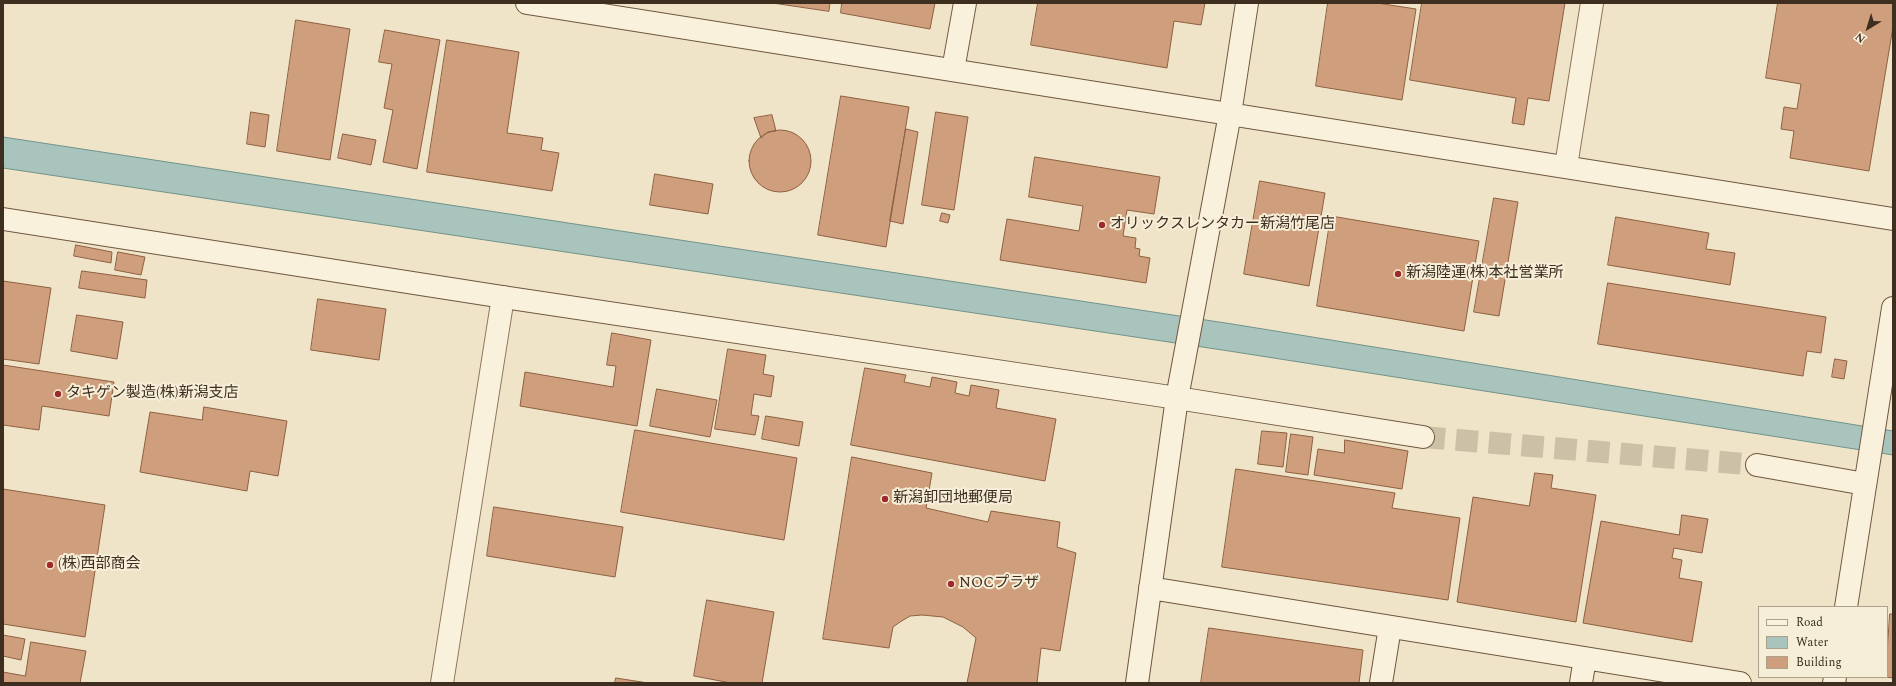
<!DOCTYPE html>
<meta charset="utf-8">
<style>
body{margin:0}
#map{position:relative;width:1896px;height:686px;overflow:hidden;background:#f0e4c8;font-family:Spectral,serif}
canvas{display:block}
.frame{position:absolute;inset:0;border:4px solid #3d2e20;pointer-events:none}
.legend{position:absolute;left:1758px;top:606px;width:130px;height:72px;box-sizing:border-box;background:#f7eed8;border:1px solid #ada18e;margin:0;padding:5px 7px;list-style:none;font-size:12px;color:#3d2e20}
.legend li{display:flex;align-items:center;gap:8px;height:20px}
.legend b{width:20px;border:1px solid #ada18e}
.north{position:absolute;left:1848px;top:8px;width:40px;height:40px;-webkit-text-stroke:3px #f7eed8;paint-order:stroke;rotate:218deg;font-size:11px;font-weight:700;line-height:16px;text-align:center;color:#3d2e20}
.north::after{content:'';display:block;margin:auto;width:14px;height:18px;background:#3d2e20;clip-path:polygon(50% 0,100% 100%,50% 72%,0 100%)}
</style>
<div id="map">
<canvas width="1896" height="686"></canvas>
<div class="frame"></div>
<ul class="legend">
<li><b style="height:5px;background:#faf1dc"></b>Road</li>
<li><b style="height:11px;background:#a9c4bc"></b>Water</li>
<li><b style="height:11px;background:#cf9f7d"></b>Building</li>
</ul>
<div class="north">N</div>
</div>
<script>
const c = document.querySelector('canvas').getContext('2d');
c.lineJoin = 'round';
function fill(path, color) {
  c.fillStyle = color;
  c.fill(path, 'evenodd');
}
function strokePath(path, color, width, dash) {
  c.strokeStyle = color;
  c.lineWidth = width;
  c.lineCap = dash ? 'butt' : 'round';
  c.setLineDash(dash || []);
  c.stroke(path);
}
function label(font, color, halo, rows, align = 'center') {
  c.font = font + ' Spectral,"Noto Sans JP",serif';
  c.lineWidth = 4;
  c.setLineDash([]);
  c.textBaseline = 'middle';
  c.strokeStyle = halo;
  c.fillStyle = color;
  for (const [text, x, y, turn = 0] of rows) {
    c.save();
    c.translate(x, y);
    c.rotate((+turn || 0) * Math.PI / 180);
    c.textAlign = isNaN(turn) ? turn : align;
    if (halo) c.strokeText(text, 0, 0);
    c.fillText(text, 0, 0);
    c.restore();
  }
}
const water = new Path2D(`
 M3,137L1232,324L1893,431V455L1229,351L3,168Z`);
const building = new Path2D(`
 M773,3H830L829,11Z
 M842,3H935L930,29L841,13Z
 M1038,3H1205L1201,25L1174,21L1167,68L1031,45Z
 M1328,3H1377L1416,9L1402,100L1316,86Z
 M1422,3H1565L1549,101L1528,98L1524,125L1512,123L1516,98L1410,80Z
 M1778,3H1893V27L1869,171L1790,158L1794,131L1781,129L1784,107L1797,109L1801,84L1766,78Z
 M296,20L350,29L330,160L277,151Z
 M385,30L440,40L417,169L383,162L393,110L384,108L392,64L379,62Z
 M447,40L519,52L507,133L543,138L541,150L559,153L552,191L427,172Z
 M841,96L909,107L886,247L818,235Z
 M251,112L269,115L265,147L247,144Z
 M936,112L968,117L954,210L922,205Z
 M772,115L776,131L768,132L761,138L754,118Z
 M906,129L918,132L903,224L890,221Z
 M749 161a31 31 0 1 1 62 0a31 31 0 1 1-62 0Z
 M343,134L376,140L371,165L338,158Z
 M1035,157L1160,177L1154,214L1127,210L1123,236L1136,238L1135,248L1140,249L1139,256L1150,258L1146,283L1000,260L1007,219L1079,231L1083,206L1029,197Z
 M655,174L713,184L708,214L650,205Z
 M1260,181L1325,193L1309,286L1244,274Z
 M1494,198L1518,202L1499,316L1474,312Z
 M942,213L950,215L948,223L940,221Z
 M1331,216L1479,241L1464,331L1317,306Z
 M1616,217L1709,233L1706,249L1735,253L1730,285L1608,265Z
 M76,245L112,252L111,263L74,256Z
 M118,252L145,257L141,275L115,270Z
 M82,271L147,280L145,298L79,288Z
 M3,281L51,288L39,364L3,359Z
 M1608,283L1826,317L1821,353L1807,351L1803,376L1598,344Z
 M318,299L386,309L379,360L311,350Z
 M77,315L123,322L117,359L71,351Z
 M612,333L651,340L637,426L520,406L525,372L613,387L616,366L607,365Z
 M728,349L766,355L763,374L774,376L771,397L754,394L751,415L759,416L755,435L715,429Z
 M1835,359L1847,361L1844,379L1832,377Z
 M3,365L114,382L109,416L42,406L39,430L3,425Z
 M865,368L906,375L904,382L930,387L932,377L957,382L955,393L969,396L971,385L999,390L996,408L1056,419L1045,481L851,445Z
 M657,389L717,400L710,437L650,426Z
 M204,407L287,421L278,476L250,471L247,491L140,472L150,412L202,420Z
 M766,416L803,422L799,446L762,439Z
 M635,430L797,458L784,540L621,512Z
 M1262,431L1287,433L1283,467L1258,464Z
 M1291,434L1313,437L1308,475L1286,472Z
 M1345,440L1408,451L1402,489L1314,475L1318,449L1344,453Z
 M852,457L932,473L926,508L988,522L991,511L1060,522L1057,547L1076,553L1060,651L1041,648L1037,683H967L976,638L963,627L943,617L922,615L910,616L900,622L893,627L889,648L823,639Z
 M1236,469L1395,493L1392,508L1460,518L1448,600L1222,567Z
 M1535,473L1553,475L1551,488L1596,495L1576,622L1457,602L1473,497L1529,506Z
 M3,489L105,505L85,637L3,624Z
 M494,507L623,527L615,577L487,556Z
 M1682,515L1708,519L1702,553L1674,548L1672,558L1682,560L1679,578L1702,582L1692,642L1583,623L1601,521L1679,535Z
 M707,600L774,612L762,683H731L694,676Z
 M1890,614H1893V678L1886,677Z
 M1209,628L1363,650L1359,683H1201Z
 M3,635L25,639L21,660L3,656Z
 M31,642L86,651L80,683H3V672L25,676Z
 M616,678L648,683H615Z`);
const secondaryTunnel = new Path2D(`
 M1423,437L1757,465`);
const street = new Path2D(`
 M1566,166L1592,3
 M442,683L503,297`);
const secondary = new Path2D(`
 M527,3L1893,219
 M953,70L965,3
 M3,219L503,297L1177,398L1423,437
 M1757,465L1865,484
 M1150,588L1740,683
 M1846,607L1893,308
 M1137,683L1177,398L1230,114L1247,3
 M1381,683L1390,627
 M1581,683L1585,658
 M1834,683L1835,677`);
const markers = [
 [1102,225,4,"#9e2a2b"],
 [1398,274,4,"#9e2a2b"],
 [58,394,4,"#9e2a2b"],
 [885,499,4,"#9e2a2b"],
 [50,565,4,"#9e2a2b"],
 [951,584,4,"#9e2a2b"]
];
const poiNames = [
 ["オリックスレンタカー新潟竹尾店",1110,225],
 ["新潟陸運(株)本社営業所",1406,274],
 ["タキゲン製造(株)新潟支店",66,394],
 ["新潟卸団地郵便局",893,499],
 ["(株)西部商会",58,565],
 ["NOCプラザ",959,584]
];
fill(water, '#a9c4bc');
strokePath(water, '#6f938a', 1);
fill(building, '#cf9f7d');
strokePath(building, '#8d5f41', 1);
strokePath(secondaryTunnel, '#ccc0a6', 22, [22, 11]);
strokePath(street, '#8d765c', 24);
strokePath(secondary, '#6f573f', 24);
strokePath(street, '#faf1dc', 22);
strokePath(secondary, '#faf1dc', 22);
for (const [x, y, r, color] of markers) {
  const dot = new Path2D();
  dot.arc(x, y, r, 0, 2 * Math.PI);
  c.fillStyle = color;
  c.fill(dot);
  strokePath(dot, '#f7eed8', 1.5);
}
label('15px', '#3d2e20', '#f7eed8', poiNames, 'left');
</script>
